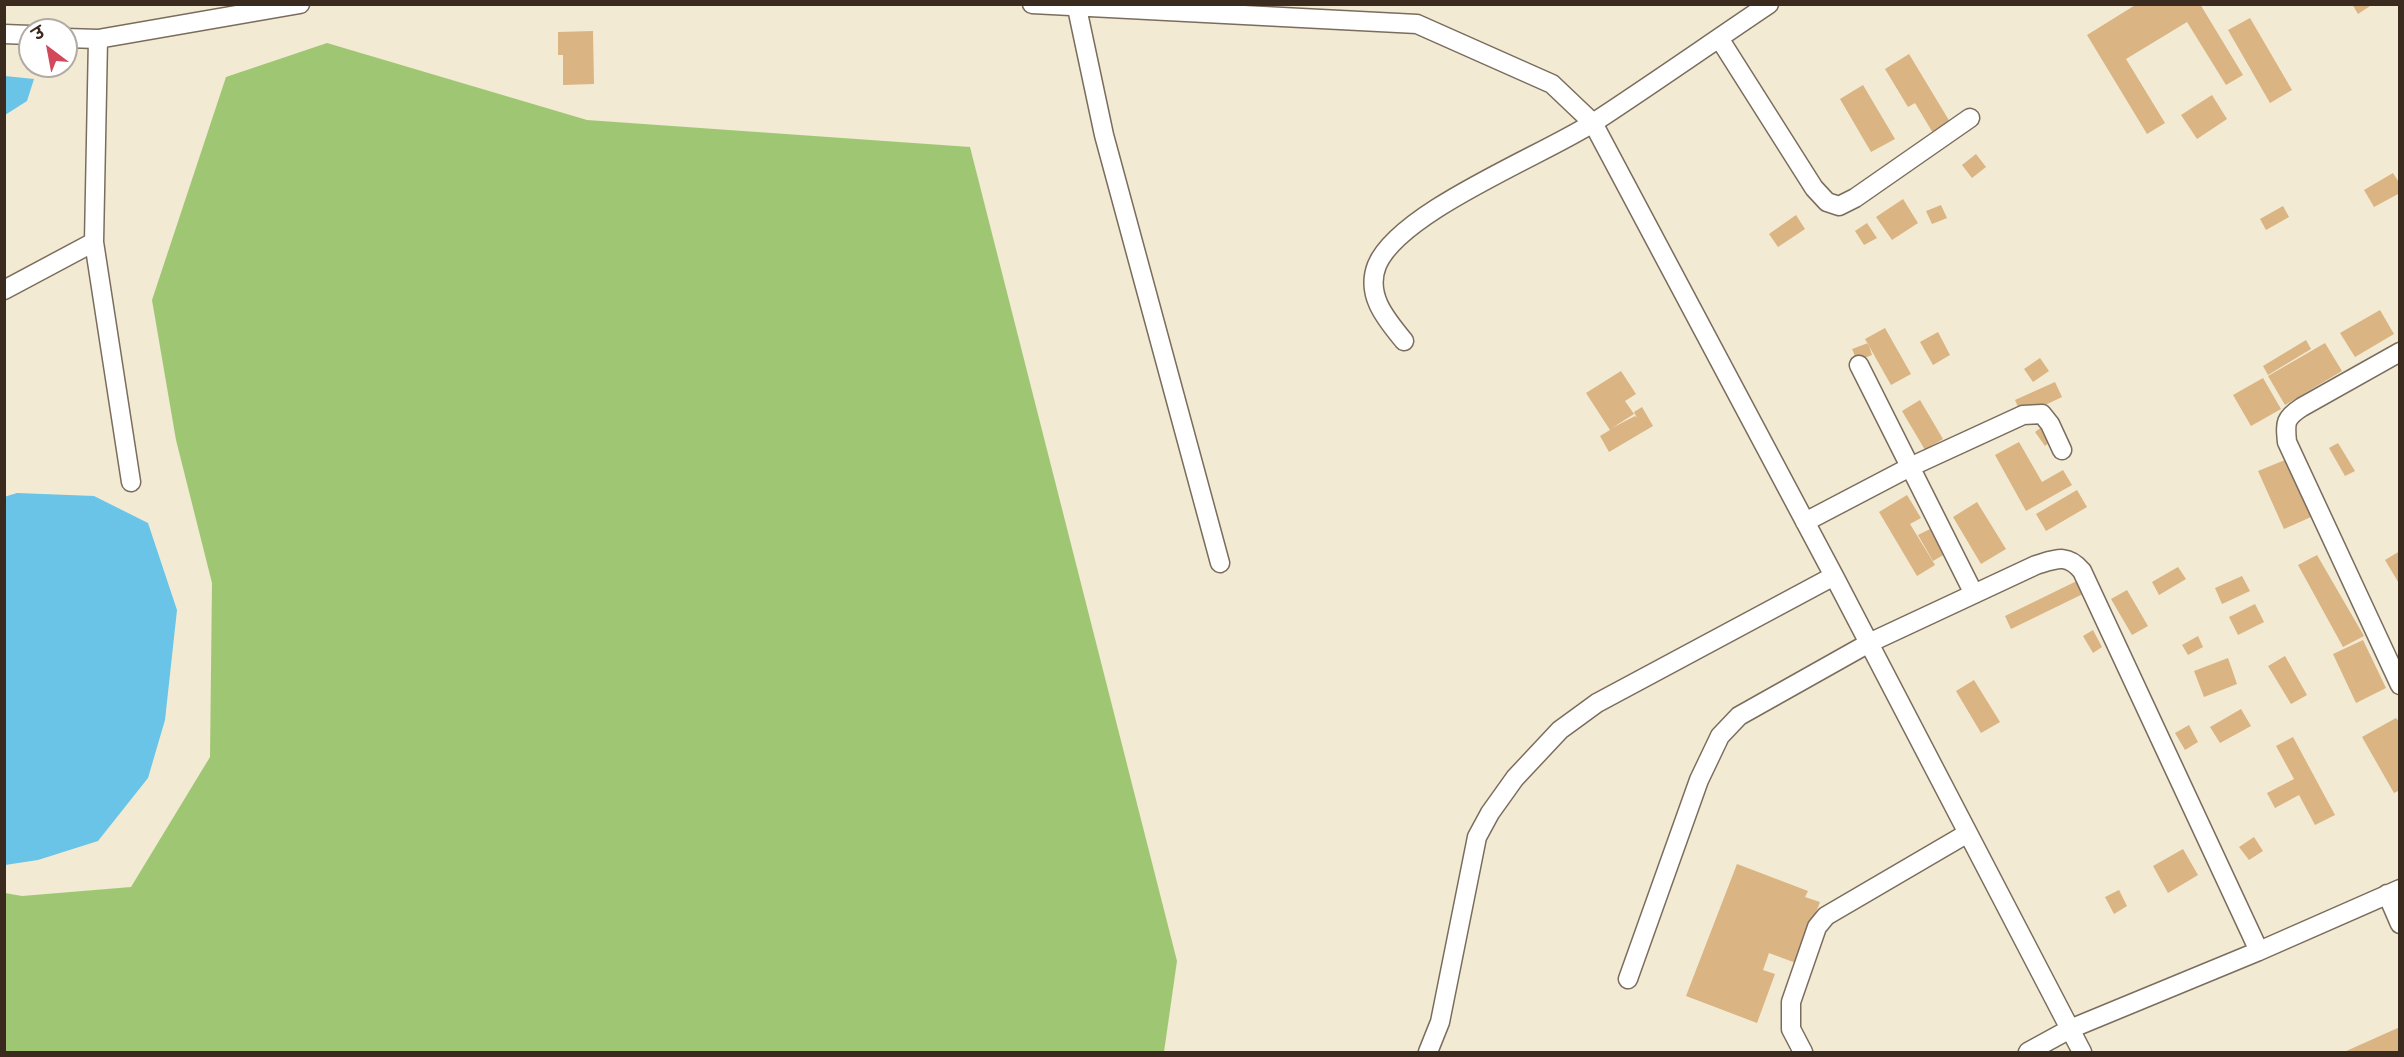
<!DOCTYPE html>
<meta charset="utf-8">
<style>
body{margin:0}
#map{position:relative;width:2404px;height:1057px;overflow:hidden;background:#f2ead2;font-family:"Indie Flower","Playpen Sans Deva",sans-serif}
canvas{display:block}
.frame{position:absolute;inset:0;border:6px solid #3b2a1e;pointer-events:none}
.north{position:absolute;left:18px;top:18px;width:60px;height:60px;box-sizing:border-box;background:#fff;border:2px solid #b1aaa5;border-radius:50%;rotate:328deg;font-size:16px;font-weight:700;line-height:24px;text-align:center;color:#3b2a1e}
.north::after{content:'';display:block;margin:auto;width:21px;height:27px;background:#d1495b;clip-path:polygon(50% 0,100% 100%,50% 72%,0 100%)}
</style>
<div id="map">
<canvas width="2404" height="1057"></canvas>
<div class="frame"></div>
<div class="north">उ</div>
</div>
<script>
const c = document.querySelector('canvas').getContext('2d');
c.lineJoin = 'round';
function fill(path, color) {
  c.fillStyle = color;
  c.fill(path, 'evenodd');
}
function strokePath(path, color, width, dash) {
  c.strokeStyle = color;
  c.lineWidth = width;
  c.lineCap = dash ? 'butt' : 'round';
  c.setLineDash(dash || []);
  c.stroke(path);
}
const green = new Path2D(`
 M327,43L587,120L970,147L1177,961L1164,1052H5V893L22,896L131,887L210,757L212,583L176,440L152,300L226,77Z`);
const water = new Path2D(`
 M5,76L34,79L27,101L5,115Z
 M17,493L94,496L148,523L177,610L165,720L148,778L98,841L38,860L5,865L4,497Z`);
const building = new Path2D(`
 M2137,4H2200L2243,75L2226,85L2187,22L2126,59L2165,123L2147,134L2087,35Z
 M2352,4H2373L2358,14Z
 M2250,18L2292,90L2270,103L2228,30Z
 M593,31L594,84L563,85V55H558V32Z
 M1909,54L1953,127L1936,138L1915,103L1908,107L1885,69Z
 M1863,85L1895,139L1871,152L1840,99Z
 M2212,95L2227,119L2197,139L2181,115Z
 M1976,154L1986,167L1972,178L1962,165Z
 M2393,173L2400,184V193L2374,207L2364,190Z
 M1903,199L1918,223L1892,240L1876,217Z
 M1941,205L1947,218L1932,224L1926,211Z
 M2283,206L2289,217L2266,230L2260,219Z
 M1796,215L1805,229L1778,247L1769,234Z
 M1867,223L1877,238L1864,245L1855,231Z
 M2380,310L2394,334L2355,357L2340,333Z
 M1885,328L1911,374L1891,385L1865,339Z
 M1938,332L1950,355L1933,365L1920,342Z
 M2306,340L2311,349L2268,375L2263,366Z
 M1868,343L1872,355L1857,361L1852,349Z
 M2325,343L2342,371L2285,405L2268,376Z
 M2040,358L2049,371L2033,382L2024,369Z
 M1621,371L1636,394L1625,401L1634,414L1612,428L1635,416L1637,418L1634,412L1642,407L1653,426L1609,452L1600,436L1610,430L1586,393Z
 M2263,378L2281,409L2251,426L2233,395Z
 M2055,382L2062,397L2022,416L2015,400Z
 M1920,400L1943,439L1925,450L1902,411Z
 M2043,426L2052,440L2045,446L2035,432Z
 M2019,442L2042,482L2063,470L2072,485L2026,511L1995,455Z
 M2338,443L2355,471L2345,476L2329,448Z
 M2285,460L2311,517L2284,529L2258,471Z
 M2077,490L2087,507L2046,531L2036,514Z
 M1907,495L1921,518L1910,524L1935,565L1917,576L1879,512Z
 M1977,502L2006,549L1981,564L1953,517Z
 M1930,529L1945,554L1933,561L1918,535Z
 M2400,551V585L2385,560Z
 M2317,555L2364,636L2343,647L2298,565Z
 M2178,567L2186,579L2159,595L2152,582Z
 M2242,576L2250,591L2222,604L2215,588Z
 M2085,577L2091,590L2011,629L2005,616Z
 M2127,590L2148,626L2132,635L2111,599Z
 M2255,604L2264,622L2238,635L2229,617Z
 M2093,630L2102,647L2093,653L2083,636Z
 M2198,636L2203,647L2188,655L2182,645Z
 M2363,640L2386,688L2356,703L2333,654Z
 M2285,656L2307,695L2291,704L2268,666Z
 M2228,658L2237,684L2204,697L2194,671Z
 M1974,680L2000,722L1981,733L1956,691Z
 M2241,709L2251,726L2220,743L2210,727Z
 M2396,718L2400,723V790L2394,793L2362,737Z
 M2189,725L2198,742L2185,750L2175,733Z
 M2293,737L2335,815L2315,825L2299,795L2275,808L2267,793L2294,779L2276,746Z
 M2254,837L2263,851L2249,860L2239,847Z
 M2183,849L2198,875L2168,893L2153,866Z
 M1737,864L1808,891L1805,897L1820,902L1796,963L1769,953L1763,970L1775,974L1757,1023L1686,996Z
 M2119,890L2127,906L2114,914L2105,897Z
 M2400,1027V1052H2344Z`);
const minor = new Path2D(`
 M1032,4L1417,24L1552,84L1593,123L1834,576L2082,1052
 M1077,8L1104,135L1220,563
 M4,34L30,35
 M66,38L98,39L300,4
 M1719,38L1814,188L1827,202L1839,206L1855,198L1970,118
 M98,39L94,242L131,482
 M4,290L94,242
 M1404,341C1386,319 1365,295 1377,265C1400,211 1544,155 1596,121C1654,83 1711,43 1769,4
 M2400,352L2302,407C2285,418 2285,422 2287,442L2400,685
 M1859,365L1974,594
 M1805,522L1910,467L2023,415L2042,414L2050,424L2062,450
 M2387,894L2400,924
 M1628,979L1699,780L1720,736L1739,716L1869,643L2036,565C2056,559 2067,553 2082,571L2259,951
 M1428,1052L1440,1022L1477,837L1490,813L1515,778L1560,730L1597,703L1834,576
 M1803,1052L1791,1029V1002L1817,927L1826,916L1968,833
 M2028,1052L2070,1029L2259,951L2400,889`);
fill(green, '#9fc773');
fill(water, '#69c4e7');
fill(building, '#dab483');
strokePath(minor, '#7b6d5d', 21);
strokePath(minor, '#fff', 18);
</script>
